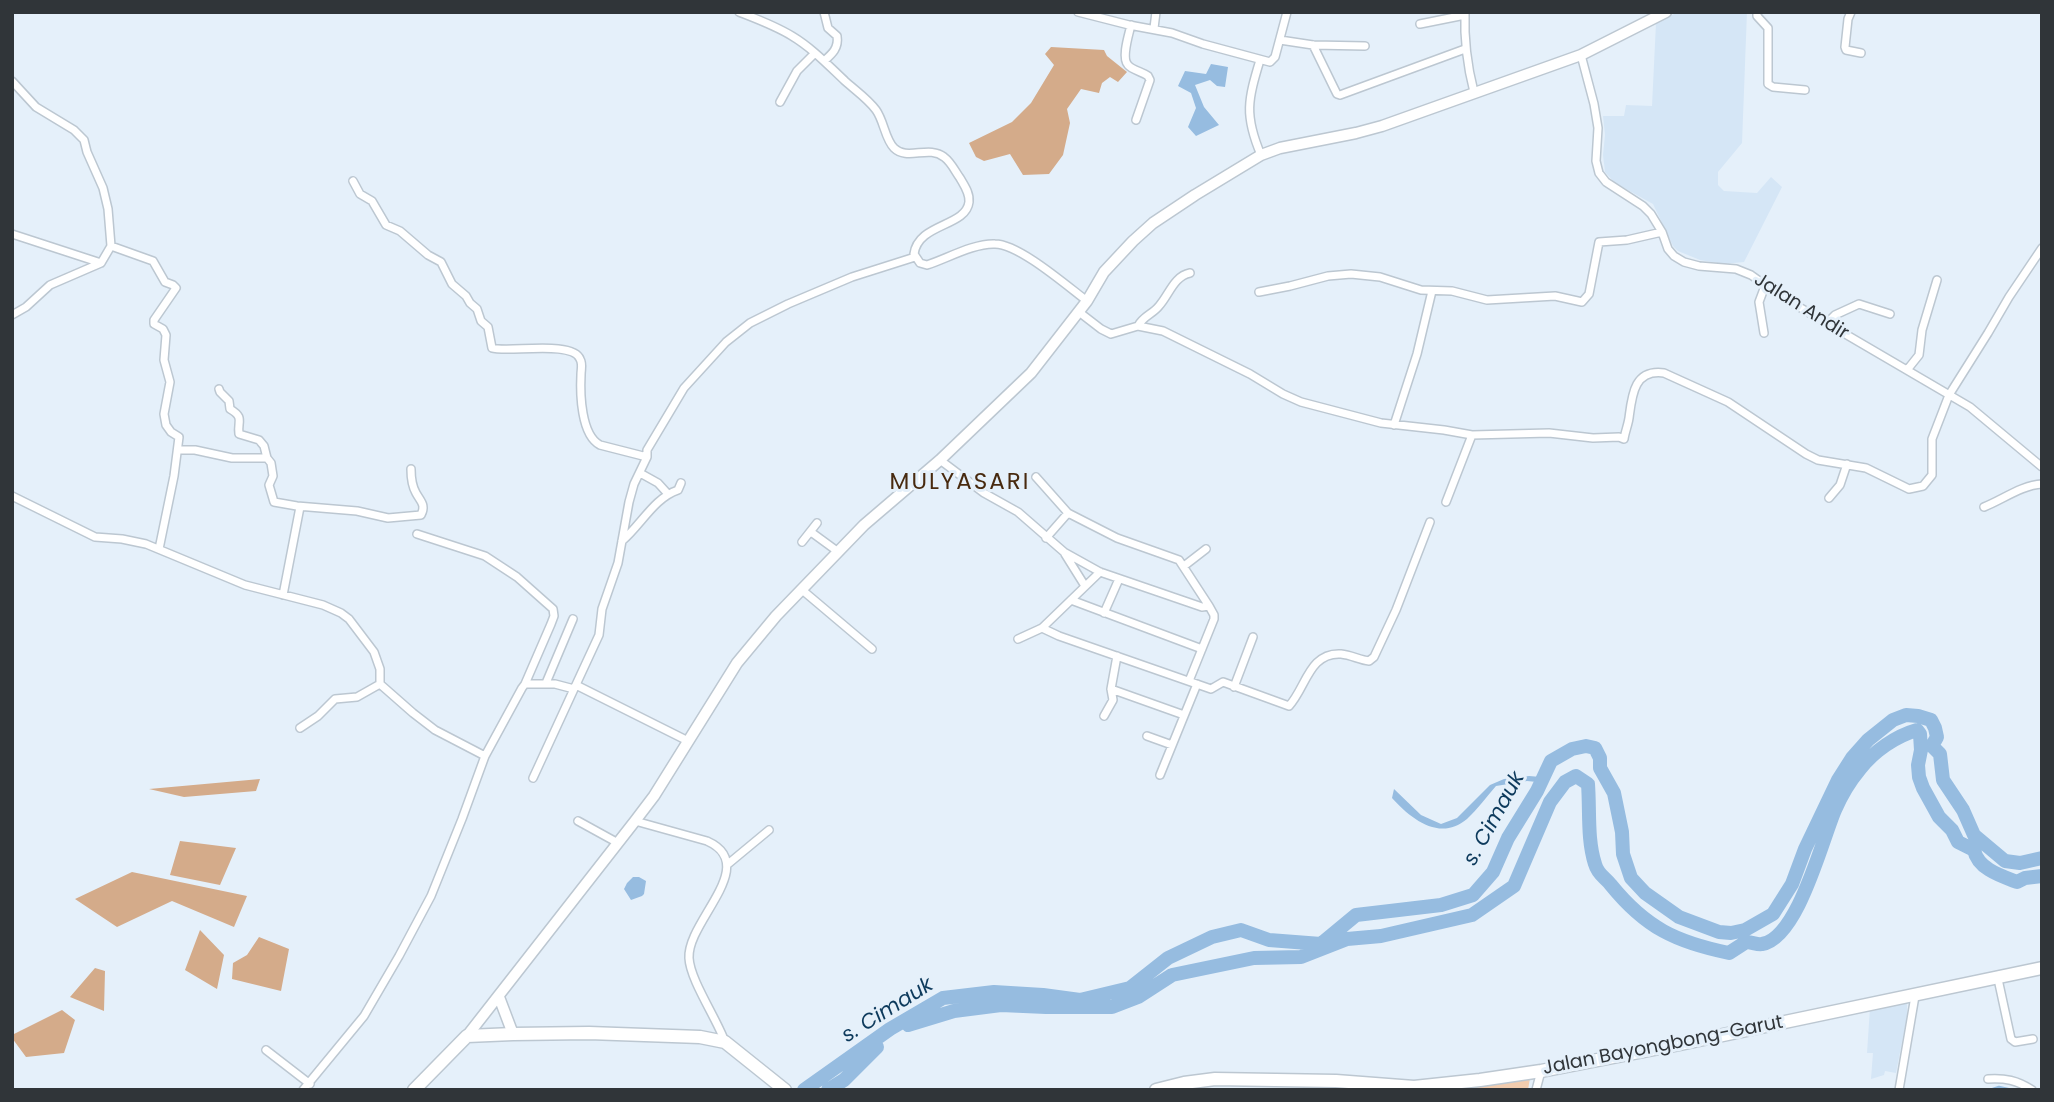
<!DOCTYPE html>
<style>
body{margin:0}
#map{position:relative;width:2054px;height:1102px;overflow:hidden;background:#e5f0fa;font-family:Poppins,sans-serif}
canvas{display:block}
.frame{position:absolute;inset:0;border:14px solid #303539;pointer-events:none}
</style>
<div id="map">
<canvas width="2054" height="1102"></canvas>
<div class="frame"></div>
</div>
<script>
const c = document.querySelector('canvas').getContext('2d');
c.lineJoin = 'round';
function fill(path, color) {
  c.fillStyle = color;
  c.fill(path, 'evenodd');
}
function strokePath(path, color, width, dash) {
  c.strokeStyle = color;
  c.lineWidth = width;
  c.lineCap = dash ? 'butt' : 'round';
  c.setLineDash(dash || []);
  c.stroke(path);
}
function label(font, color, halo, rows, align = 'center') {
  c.font = font + ' Poppins,sans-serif';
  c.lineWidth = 6;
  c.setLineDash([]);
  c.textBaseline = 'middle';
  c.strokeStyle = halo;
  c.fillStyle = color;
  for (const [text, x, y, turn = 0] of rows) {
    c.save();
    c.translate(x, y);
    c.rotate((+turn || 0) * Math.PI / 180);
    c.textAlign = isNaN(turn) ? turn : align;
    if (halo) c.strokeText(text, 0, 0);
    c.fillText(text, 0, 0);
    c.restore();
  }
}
const built = new Path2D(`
 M1678,12H1747L1742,143L1718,172V185L1724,191L1757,193L1771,177L1782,187L1744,262L1723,264L1700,260L1678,251L1673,246L1653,204L1615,183L1605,172L1603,155L1605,135L1603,116H1624L1626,105L1652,106L1656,23Z
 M1907,1001V1016L1896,1073L1885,1071L1884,1075L1871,1079L1873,1053H1867L1870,1008Z`);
const green = new Path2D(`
 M1531,1072L1528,1090H1427Z`);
const forest = new Path2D(`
 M1051,47L1104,50L1107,56L1127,72L1118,82L1110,77L1102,83L1099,93L1081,89L1067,109L1070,123L1063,155L1049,174L1023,175L1010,154L984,161L976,157L969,143L1012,122L1031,103L1054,65L1045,54Z
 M260,779L256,791L184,797L149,789Z
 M180,841L236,848L220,885L170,875Z
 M132,872L247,896L234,927L172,901L117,927L75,899Z
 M200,930L224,955L217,989L185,970Z
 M259,937L289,949L281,991L232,979L233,963L247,955Z
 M95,968L105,971L104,1011L70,997Z
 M62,1010L75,1020L64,1053L26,1057L12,1038V1035Z`);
const water = new Path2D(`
 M1211,64L1228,67L1225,87L1217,86L1210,80L1195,85L1204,107L1219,125L1196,136L1188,127L1196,108L1191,93L1178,86L1185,71L1206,74Z
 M1529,776L1541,777L1537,791V782L1527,781L1496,786C1487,796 1478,809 1467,819C1440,842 1411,819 1392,798L1394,789L1421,815L1441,824L1457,818L1490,785L1504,779Z
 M633,877H639L646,881L644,894L642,896L631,900L624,889L627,883Z`);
const stream = new Path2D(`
 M1990,1090L1999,1087L2012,1090`);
const river = new Path2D(`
 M908,1025L954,1011L1001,1005L1046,1007H1112L1138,997L1172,975L1254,958L1301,957L1347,939L1381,936L1472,915L1514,886L1550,802L1565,782L1576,776L1588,784C1590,811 1587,839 1595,864C1598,875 1605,877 1611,885C1646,928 1676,942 1729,953L1746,942C1751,942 1758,945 1762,944C1798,938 1822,840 1835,810C1841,796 1850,781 1860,769C1874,751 1896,736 1917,730L1920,734L1921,750L1918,765L1919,777L1923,788L1939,817L1952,830L1958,842L1974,850C1978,869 2001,876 2017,882L2025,878L2042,876
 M804,1090L890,1029L943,998L994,992L1043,995L1080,1000L1130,988L1168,958L1212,937L1241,930L1269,940L1321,944L1356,915L1441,905L1473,895L1493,872L1508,838L1537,791L1551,761L1572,749L1586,746L1595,748L1600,758V768L1614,793L1622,832L1623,854L1631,878L1645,893L1679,917L1719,932L1731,933L1745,930L1773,914L1792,884L1805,849L1838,780L1852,758L1868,740L1893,720L1906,715L1918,716L1931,720L1935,728L1937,737L1932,746L1940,754L1943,780L1963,810L1974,835L2005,861L2020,863L2042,858
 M828,1090L844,1080L877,1047`);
const street = new Path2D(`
 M739,12C757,19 776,26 792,36C812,48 828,65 845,81C855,90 868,99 876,110C884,121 885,139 894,148C907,161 929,145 944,157C951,162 955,171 960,178C964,185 970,193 969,202C966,227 918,223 914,254L920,263L927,265C946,259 974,243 995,244C1019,244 1067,286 1087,301
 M1078,12L1129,25L1172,33L1203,44L1270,62L1275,57L1287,12
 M1465,12C1464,40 1467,65 1474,92
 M1757,12V16L1768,28V84L1773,87L1805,90
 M1851,12L1848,19L1845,47L1846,50L1861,53
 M1420,24L1465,15
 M1131,25C1129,34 1121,58 1128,65C1132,70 1143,72 1148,76L1150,80L1136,120
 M1154,28L1156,12
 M1280,40L1313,45L1365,46
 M1313,45L1334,88L1337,94L1340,95L1465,49
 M1581,55L1594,104L1598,128L1596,161L1599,173L1606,182L1643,206L1651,214L1662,232L1668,249L1674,256L1684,262L1699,266L1736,269L1751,275L1782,297L1970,407L2042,467
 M1260,60C1248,100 1244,115 1261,155
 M824,61C832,54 839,48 837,36L828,28L824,12
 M12,81L36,107L74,130L84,140L87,152L103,188L108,209L111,246L101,263L12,234
 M780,102L797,71L815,53
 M353,181L360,194L372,201L386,225L400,231L428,255L441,262L452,284L466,296L470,303L477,309L481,321L488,327L492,348C507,353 573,340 580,359C583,364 581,369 581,375C580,394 581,435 600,445L647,457
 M111,246L153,261L165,282L173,285L176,288L154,320V324L163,329L166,335L164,360L170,382L164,414L166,425L171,432L179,437L174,476L159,549
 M1259,292L1290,286L1328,276L1351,274L1380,277L1421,290L1452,291L1487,300L1555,296L1582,302L1589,294L1599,242L1627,240L1662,232
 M1079,312L1101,329L1111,334L1138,326L1163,331L1250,374L1283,394L1301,402L1381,423L1444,430L1472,435L1549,433L1593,438L1619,437L1624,439C1625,432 1628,425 1629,418C1632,395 1634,369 1664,373L1728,402L1806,454L1818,460L1866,468L1909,489L1923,486L1932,475V439L1949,395L1988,333L2009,297L2042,248
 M12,315L26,307L50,285L101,263
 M1827,323L1835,315L1859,304L1890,314
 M1138,326C1143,316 1153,314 1159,306C1169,295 1174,276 1190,273
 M1764,333L1759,302L1765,286
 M1907,370L1919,355L1922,330L1937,280
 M219,389L220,392L229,401L230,409C245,418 237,421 239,434L259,440L264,446L267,458L271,463L273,476L269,485L274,502L297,506L357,511L388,518L421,515C426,505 421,502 416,493C412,486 411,477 411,469
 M1394,425L1417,354L1432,291
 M178,450H195L232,458H267
 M940,460L984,493L1018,512L1064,552L1100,572L1202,607L1209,606L1179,560L1117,538L1068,513L1036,477
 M640,473L658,483L668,494
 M12,496L95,537L122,539L146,544L245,585L323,605L341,613L349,619L374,652L380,669V684L357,697L335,699L318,716L300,728
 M1829,498L1840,485L1847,464
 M1446,502L1472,435
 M1984,507C2002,500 2022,485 2042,484
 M811,532L837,551
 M417,534L485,556L517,577L553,609L554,616L551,624L525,684
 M1046,538L1068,513
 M622,541C641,525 654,498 678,490L681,483
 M802,542L817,523
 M1065,554L1085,586
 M1184,566L1206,549
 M801,589L872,649
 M283,595L300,507
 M1071,600L1202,649
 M1104,613L1119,579
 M1042,628L1059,636L1211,689L1223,682L1289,706C1306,688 1309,652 1341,654C1351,655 1360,660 1369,661L1374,657L1396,610L1430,522
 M1018,639L1042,628L1100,572
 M1189,681L1214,619V615L1209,606
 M546,683L573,619
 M380,684L413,713L435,730L485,756
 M576,685L688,741
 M1234,687L1253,637
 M1111,689L1184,715
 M1104,716L1113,700L1111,689L1117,656
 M1147,736L1172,745
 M1160,775L1197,684
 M533,778L574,689
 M578,821L618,843
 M635,821L707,841C761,865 687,921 689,958C690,980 717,1019 725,1042
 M728,864L769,830
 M1998,979L2011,1039L2015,1042L2033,1039
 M266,1050L310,1084
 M1988,1079C2005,1078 2017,1080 2032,1090
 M303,1090L364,1016L399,956L431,896L462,819L485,756L522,688L525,684H555L574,689L599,635L602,609L618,563L629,502L634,484L647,457V450L684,388L726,342L750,323L788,304L852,277L915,257
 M1536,1090L1541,1071
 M1899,1090L1915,996`);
const secondary = new Path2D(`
 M499,997L513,1034
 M467,1036L635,821L654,796L737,663L776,616L864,525L940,460L1031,373L1087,301L1104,272L1133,241L1153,223L1195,195L1261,155L1280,148L1356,133L1382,126L1581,55L1666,12`);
const primary = new Path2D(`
 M414,1090L467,1036L513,1034L589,1033L700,1037L725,1042L785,1090
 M1156,1090L1184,1083L1215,1079L1336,1081L1414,1087L1480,1080L1541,1071L1680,1044L2042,968`);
const streetNames = [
 ["Jalan Andir",1801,307,32],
 ["Jalan Bayongbong-Garut",1663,1046,-11]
];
const waterNames = [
 ["s. Cimauk",1495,819,-61],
 ["s. Cimauk",888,1011,-32]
];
const quarterNames = [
 ["MULYASARI",960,483]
];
fill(built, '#d5e6f6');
fill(green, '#f2ccae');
fill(forest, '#d4ab8a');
fill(water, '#96bce0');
strokePath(stream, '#96bce0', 2.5);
strokePath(river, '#96bce0', 14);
strokePath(street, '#bcc7d1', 10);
strokePath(secondary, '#bcc7d1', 13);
strokePath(primary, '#bcc7d1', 15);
strokePath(street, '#fff', 7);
strokePath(secondary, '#fff', 10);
strokePath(primary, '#fff', 12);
label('19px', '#303539', '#e5f0fa', streetNames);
label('italic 21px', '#0d3a5c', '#e5f0fa', waterNames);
c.letterSpacing = '2px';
label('23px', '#482a0f', '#e5f0fa', quarterNames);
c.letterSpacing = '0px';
</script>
